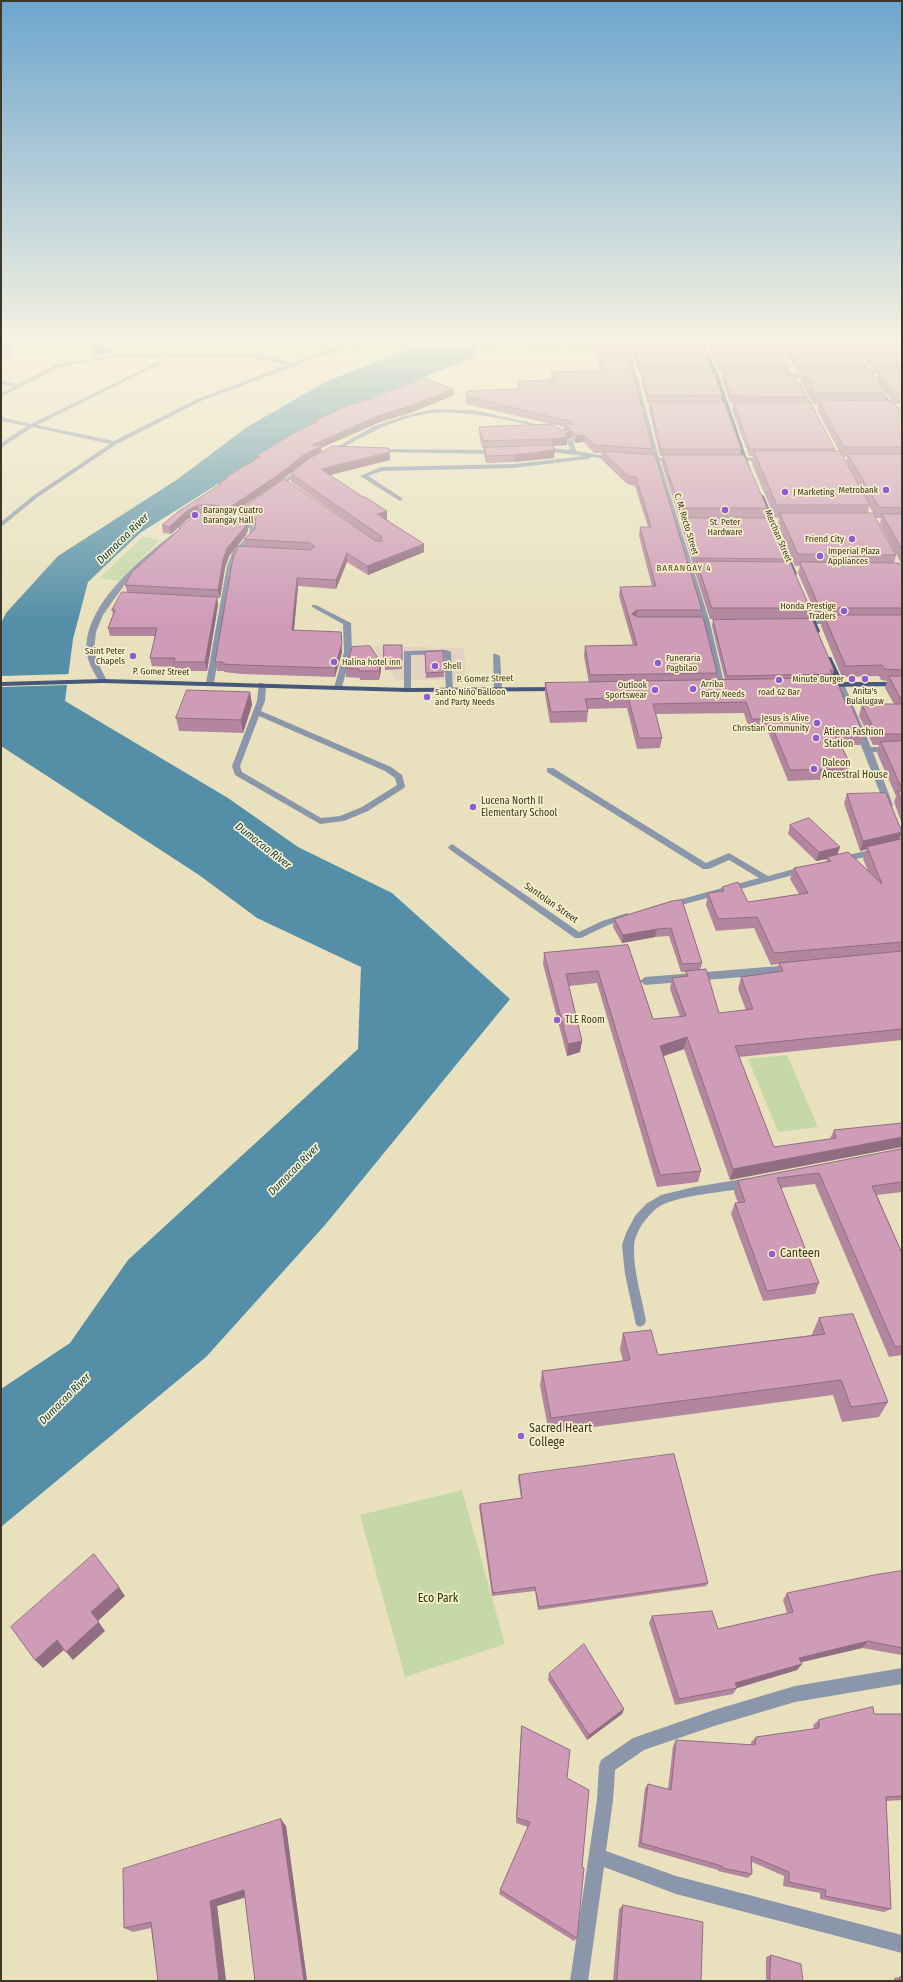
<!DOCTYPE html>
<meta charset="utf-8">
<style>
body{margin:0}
#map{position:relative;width:903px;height:1982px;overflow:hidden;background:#e9e1bd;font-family:"Fira Sans Condensed",sans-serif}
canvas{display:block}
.frame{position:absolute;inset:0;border:2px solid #3b3829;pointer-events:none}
</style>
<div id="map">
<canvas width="903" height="1982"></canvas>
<div class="frame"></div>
</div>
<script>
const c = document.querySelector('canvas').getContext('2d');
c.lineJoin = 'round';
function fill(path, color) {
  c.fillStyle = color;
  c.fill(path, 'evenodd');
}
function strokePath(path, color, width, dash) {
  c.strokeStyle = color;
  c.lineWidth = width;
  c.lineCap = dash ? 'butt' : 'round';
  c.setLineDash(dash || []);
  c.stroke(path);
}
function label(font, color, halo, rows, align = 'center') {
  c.font = font + ' "Fira Sans Condensed",sans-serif';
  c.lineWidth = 3.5;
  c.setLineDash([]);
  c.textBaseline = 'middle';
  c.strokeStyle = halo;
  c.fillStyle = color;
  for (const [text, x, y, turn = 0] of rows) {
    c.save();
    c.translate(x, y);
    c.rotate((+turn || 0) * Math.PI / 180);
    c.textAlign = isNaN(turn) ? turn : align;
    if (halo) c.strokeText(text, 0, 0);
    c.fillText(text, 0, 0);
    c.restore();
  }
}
const commercial = new Path2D(`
 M372,646L464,648L466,680H396Z`);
const green = new Path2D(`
 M142,537L160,540L119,581L100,578Z
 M787,1055L818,1127L778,1132L748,1059Z
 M462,1490L505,1644L405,1677L360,1515Z`);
const water = new Path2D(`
 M418,343H480L474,357L368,400L256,460L140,533L88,582L73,639L65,701L228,798L298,847L392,893L510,999L325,1225L206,1357L1,1527V1389L70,1343L128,1260L358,1049L361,967L257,918L199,875L1,746V623L6,613L58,556L178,479L247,427L327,381L403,352Z`);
const pier = new Path2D(`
 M71,674L68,685L1,687V676Z`);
const minor = new Path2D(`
 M317,343H322L332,351L374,343H383L328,354L201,401L117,444L38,497L1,527V522L34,495L110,444L33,427L1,448V443L27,426L1,421V417L31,424L169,357H118L61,366L1,397V393L14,387L1,384V380L18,384L58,364L118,355H246L269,356L292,363L327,351ZM174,357C212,357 251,354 287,365L197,399L114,441L37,425Z
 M418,343L624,346V343H628L629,346L648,347L646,349H630L659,458H676L679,460L676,462L660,461L710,623L725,687L724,689H718L717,687L702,623L654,461H644L641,459L644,457L653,458L625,349L420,344Z
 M766,347H798L800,348L798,349H764Z
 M782,374H814L817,376L814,378L780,377Z
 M796,383L801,384L817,414L812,413Z
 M434,409L472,410L555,428L552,430C514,422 474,410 434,413C398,416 364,436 333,453L328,452L372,427L404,416Z
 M570,439L573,441L576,451L617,458L614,460L591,457L588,459L514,468L382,471L368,476L402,498L403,499L400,501L360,476L381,467L514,464L584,456L541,451L538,449L541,447L570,450L567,441Z
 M377,449L497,450L500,452L497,454L375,452L374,451Z
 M734,457L766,458L769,460L766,462L732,460V458Z
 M300,468L305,469L278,489H274V487Z
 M233,519H237L255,527V536L239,552L233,566L214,683L210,685L206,683L227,566L233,551L249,535L250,529L233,521Z
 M178,530L183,531L154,555L125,584L103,615L96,632L94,650L97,661L107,681L106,683H100C95,674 87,662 87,652C82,605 145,555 178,530Z
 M312,605H316L351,623L352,652L341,690H338L334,688L344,652L343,624L312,607Z
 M799,620H834L838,622L834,624H802L798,622Z
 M447,650L451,652L453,692H447L446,690L444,654L411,655V690L410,692H404V651Z
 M493,654H496L500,656L502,689L498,691L494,689Z
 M837,682H843L844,684L871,747H902V751L873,752L893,805L892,807H886L885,805L836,684Z
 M259,683H262L266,685L265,701L261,711L391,767L402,775L405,786L404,788L368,811L344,821L320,824L235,775L232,766L257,701ZM259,716L385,771L395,778L397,785L362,807L340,816L321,818L242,772L240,766Z
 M547,768H553L706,863L729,853L768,876L805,866L810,869L808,871L670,908L667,907L665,905L667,903L759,878L729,860L709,869H703L547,772Z
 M902,842V848L840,863L836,860L840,857Z
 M452,844L579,932L602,921L624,914L627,913L632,916L630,918L608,925L581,938H575L449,849L448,847Z
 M791,965L796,969L791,973L645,985L640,981L645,977Z
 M749,1178L753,1180L755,1183L753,1186L749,1188C728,1191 676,1196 660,1206C652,1211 646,1219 641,1226C638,1232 634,1239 634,1246C633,1271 642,1297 646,1321L644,1325L640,1327L636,1325L625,1274L622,1245L626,1233L635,1216L646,1204L661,1195L694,1187Z
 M902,1668V1684L795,1702L714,1726L644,1750L615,1770L613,1800L606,1851L676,1876L902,1935V1953L676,1894L604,1867L588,1981H570L597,1800L599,1766L601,1760L633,1738L714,1710L795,1686Z`);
const major = new Path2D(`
 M700,343H704L719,376L750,468L745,467L713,376Z
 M849,343H853L872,377L902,417V423L900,422L867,377Z
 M761,494L764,496L797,574L796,575L791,574L758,496Z
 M802,601L807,602L820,631L819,633L812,631L801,602Z
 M825,657H831L843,682H902V686L822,687V683H836L824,659Z
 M103,679L407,688L559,687L563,689L559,691L407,692L103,683L1,686V682Z`);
const wall = new Path2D(`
 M1,343H17L9,359H1Z
 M514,343H623L653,449L652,455L702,610L700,617L717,673L716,680H725L712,626L713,620L834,670L832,677L831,678L864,735L860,745H841L850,763L847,774H841L840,779L788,781L767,729L749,730L744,713L656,714L662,738L660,748L637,749L627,708L587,709L588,711L587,722L550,723L545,694V683H589L584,656L585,646L633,645L619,596L620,587L652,586L639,536L640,527H648L635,486L627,484L601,459L602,453H594L584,442L575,443L571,438L567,440V445L553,446L554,458L514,462L486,463L484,455V448H482L479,434V427L563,431L564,427L466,404V396L518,389V381L551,380V372L601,371L595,350V344Z
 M629,343H700L699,345L711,368L710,373L722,396L721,402L741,449L740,455L767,508L765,518H679L662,464L663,456H660L649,410L650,403H647L641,380L642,373H647H639L632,350L633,346H631Z
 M705,343H774L790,366L789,373L806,397L805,402L835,449V451H839L817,410L818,404H813L800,380L802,374H797L785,350V346H781L779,343H849V344L865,366L864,370H870L859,350L860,346H856L854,343H902V565L880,524L881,518H876L869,506L868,513L896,555L894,563L902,566V824L894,802L896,796L877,753L879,745H873L859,716L862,704H894L885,688L887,681L881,680L879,676L842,677L821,626L822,619H818L798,573L800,566H795L778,524L779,518H775L752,464L753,456H749L732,410L733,403H730L722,380L723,373H719L709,350L710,346H707ZM873,374H878L877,379ZM887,394L892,401H885ZM894,404H901L899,410ZM843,457H847L846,462Z
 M454,395L413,412L380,422L321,448V452L390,460L330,475L387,519H386L424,544V552L368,575L347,562L336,589L298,586L294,630L342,652L335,677L242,674L224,672V671H217L215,662L245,547L244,539L255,529V526L247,523L248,530L246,535L229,556L225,568L220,598H217L218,605L207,671H176L175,667L152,666L150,658L155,636H110L108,628L113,614L112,610L127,592L125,585L179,530V528L202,513H199L188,519L171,534L163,533L162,525L219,485L218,483L227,478L226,477L256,460V456L314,424L313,421ZM306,461L291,474V482L376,541L238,511L239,519L244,521L228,515H230L282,480L303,463Z
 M682,518L787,559L786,561L810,608L808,619H710L695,572L696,565H693L681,524Z
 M384,645H402V669L385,670Z
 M443,651L444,677L426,678L425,656Z
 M381,662V670L379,680H360V678L346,677V668Z
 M250,692L252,705L243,733L179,731L176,718Z
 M847,794L899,839H902V1040L739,1057L774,1147L830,1139L834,1130L902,1123L730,1180L684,1049L663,1056L701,1171L698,1182L657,1187L597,983L569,986L582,1041L580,1052L567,1056L543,964L544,953L628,945L653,1019L680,1017L670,989L672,978L685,976L686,972H681L669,936L655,937L622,943L613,927L614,919L672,901L702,963L700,970L719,1013L746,1010L738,989L741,977L776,972L779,964L771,965L754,928L716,931L706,905L708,893L721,891L722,887L748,902L799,894L790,879L794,868L826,862L827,859L816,861L788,834L790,825L837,855L868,871L863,859L867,849L860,851L844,803Z
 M902,1149V1192L877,1195L902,1253V1355L889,1357L815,1184L781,1188L819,1283L815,1294L763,1301L731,1214L735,1203H738L734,1192L738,1181Z
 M819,1318L888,1402L879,1417L842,1422L833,1395L549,1433L540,1386L542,1371L623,1361L620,1349L623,1333L658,1355L812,1335V1334Z
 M519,1475L708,1583L706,1586L538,1610L535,1591L492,1596L479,1507L480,1504L521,1498L518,1478Z
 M902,1571V1655L862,1648L801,1662L802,1664L797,1670L737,1688L733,1694L675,1705L649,1623L652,1616L718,1629L787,1613L783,1600L787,1593Z
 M549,1674L624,1709L622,1714L587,1740L548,1680Z
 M874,1714H902V1800L886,1801L891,1909L884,1912L820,1899V1893L783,1886L784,1876L752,1862V1874L748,1878L718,1871V1870L638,1847L645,1788L648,1784L668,1789L673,1746L676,1740L751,1745V1742L756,1737L814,1729L813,1725L819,1720Z
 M522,1726L567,1778L582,1867L577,1938L574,1941L499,1894L500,1890L528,1827L516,1823L521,1732Z
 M286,1826L307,1981H255L245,1897L217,1906L226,1981H158L151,1928L133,1932L124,1928Z
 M623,1905L701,1981H613L619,1909Z
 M771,1955L803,1981H766V1957Z
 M900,1977L902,1981H894V1978Z`);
const shadedWall = new Path2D(`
 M9,343H17L9,359L6,349Z
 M107,343H110L112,353L93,357L91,347Z
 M454,389V395L413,412L380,422L321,448L322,453L303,463L282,480L230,515L229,508L312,445L380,415Z
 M571,430V438L567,440V445L552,446L553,439Z
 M584,435V442L575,443L576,436Z
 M555,450L554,458L514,462V455Z
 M390,452V460L322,477L321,469Z
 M198,505L199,513L188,519L171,534L169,527L187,511Z
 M387,511V519L378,522L377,514Z
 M247,522L248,530L246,535L229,556L225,568L220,598L218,590L223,560L227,548Z
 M424,544V552L368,575L367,566Z
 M347,553V562L336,589V580Z
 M297,578L298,586L293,639L292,630Z
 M217,597L218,605L207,671L205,662Z
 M637,610L636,620L632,614Z
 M341,632L342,652L335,677V668Z
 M381,662V670L379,680V671Z
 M250,692L252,705L243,733L241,720Z
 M902,832L899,841L867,847V849L860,851L863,841Z
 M840,847L837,856L827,857V859L816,861L819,852Z
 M657,929L655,937L622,943L623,935Z
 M687,1037L684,1049L658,1058L660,1046Z
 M582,1041L580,1052L567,1056L568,1044Z
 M902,1137V1147L730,1180L733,1169Z
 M119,1587L125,1596L98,1621L105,1631L73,1660L66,1652L91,1612Z
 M57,1640L65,1649L43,1668L35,1660Z
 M868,1641L862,1648L794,1664L799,1658Z
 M802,1664L797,1670L734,1689L735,1683Z
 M624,1709L622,1714L587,1740L589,1735Z
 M281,1819L286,1826L307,1981H304Z
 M244,1890L250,1896L217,1906L226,1981H219L210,1901Z`);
const building = new Path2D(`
 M1,343H9L6,349H1Z
 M90,343H107L91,347Z
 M596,343L625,344L653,449L595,445L584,435L576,436L571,430L566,433L567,437L553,439L483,441L479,427L551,424L564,431L570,428L564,424H572V422L466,396L467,391L520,389L518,381L554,380L551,372L604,371Z
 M710,343H777L790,366H720Z
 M862,343H902V365L874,364Z
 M786,344H853L865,366H798Z
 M633,345H702L711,368L640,367Z
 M803,369L870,370L887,393H815Z
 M879,371H902V394H896Z
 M642,373H714L722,396L648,395Z
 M723,373H793L806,397L731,396Z
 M423,378L454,389L413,405L380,415L312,445L321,446L302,456L281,473L229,508L214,505H198L187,511L169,527L162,525L179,511L221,484L218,483L228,478L226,477L260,457L256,456L301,429L318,422L313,421L352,404L375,398Z
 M819,400L892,401L902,413V447H844Z
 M650,402H724L741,449H661Z
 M734,402H810L835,449H750Z
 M543,445L553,446L555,450L514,455L486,456L484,448Z
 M333,446L389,448L390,452L321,469L363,497H365L387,511L377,514L424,544L367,566L347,553L336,580L297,578L292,630L341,632L342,643L335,668L241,665L223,664V662H215L233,558L238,546L310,550L315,547L310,543L244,539L255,529L256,519L238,511L284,479L376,541H382L381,536L291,474L308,459Z
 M602,451L655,455L702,610H637L632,614L637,617H703L717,673L590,675L585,646L637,645L620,587L656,586L640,527H651L636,477L628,476Z
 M754,451H840L870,505H777Z
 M848,454H902V508L879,507Z
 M663,455H744L767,508H680Z
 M206,511L225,514L247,522L245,527L227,548L223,560L218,590L125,585L132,572L181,528H179L193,517Z
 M780,513H873L896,555L798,554Z
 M882,514H902V549Z
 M682,518H769L787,559L694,558Z
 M697,561L790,562L810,608H712Z
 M800,562L899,563L902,566V608H820Z
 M122,592L217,597L205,662H174L175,658H150L157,628H108L115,610H112Z
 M824,615H902V670L885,669L882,665L846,666Z
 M812,619L834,670H830L832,674L727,676L713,620Z
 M384,645H402V660L384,661Z
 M370,646L381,662L379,671H359V669L346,668L352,647Z
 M443,651L444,672L426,673L425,652Z
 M889,676H902V701Z
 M836,678L846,705H851L864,735H835L850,763L841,764L843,769L790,770L769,719H752L746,702L653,704L662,738H639L628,697L585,699L588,711L551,712L545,683Z
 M187,690L250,692L241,720L176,718Z
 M862,704H902V734H877Z
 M902,741V789L881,742Z
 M898,791H902V802Z
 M886,793L902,832L863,841L847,794Z
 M809,818L840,847L819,852L790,825Z
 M902,839V942L774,953L757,917L718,919L708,893L724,891L722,887L738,882L748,902L808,893L794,868L831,861L827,857L848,852L882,884L867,847Z
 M682,900L702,963L682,964L671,928L657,929L623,935L614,919L672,901Z
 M628,945L653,1019L686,1016L672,978L688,976L686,971L706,969L719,1013L753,1009L741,977L783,971L779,963L902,951V1029L735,1046L774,1147L836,1138L834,1130L902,1123V1137L733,1169L687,1037L660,1046L701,1171L660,1175L598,971L566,974L582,1041L568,1044L544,953Z
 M902,1149V1182L872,1186L902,1253V1346L895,1347L819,1173L777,1178L819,1283L767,1291L735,1203L745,1202L738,1181Z
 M853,1314L888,1402L851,1407L841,1380L551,1418L542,1371L630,1360L623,1333L651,1330L658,1355L825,1334L819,1318Z
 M674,1454L708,1583L539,1607L535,1587L493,1593L480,1504L522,1498L519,1475Z
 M94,1554L119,1587L91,1612L99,1622L66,1652L57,1640L35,1660L11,1627Z
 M902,1571V1648L868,1641L799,1658L802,1664L735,1683L737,1688L679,1699L652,1616L712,1611L718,1629L793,1612L787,1593L874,1575Z
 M584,1644L624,1709L589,1735L549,1674Z
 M873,1707L874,1714H902V1796L886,1797L891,1909L825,1896L826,1890L789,1882V1872L751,1856L752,1874L722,1868V1866L641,1843L648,1784L671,1790L676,1740L755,1745L756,1737L819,1728V1720Z
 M522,1726L570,1750L567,1778L589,1790L582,1867L584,1868L577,1938L500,1890L530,1822L517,1818Z
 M281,1819L304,1981H255L244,1890L210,1901L219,1981H158L151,1922L124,1928L123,1869Z
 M623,1905L703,1922L701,1981H617Z
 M771,1955L801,1964L803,1981H770Z
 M900,1977H902V1981H900Z`);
const markers = [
 [886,490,4,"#8e5cd5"],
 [785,492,4,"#8e5cd5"],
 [725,510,4,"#8e5cd5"],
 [195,515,4,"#8e5cd5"],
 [852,539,4,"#8e5cd5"],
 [820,556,4,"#8e5cd5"],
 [844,611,4,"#8e5cd5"],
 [133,656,4,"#8e5cd5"],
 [334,662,4,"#8e5cd5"],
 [658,663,4,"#8e5cd5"],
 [435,666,4,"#8e5cd5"],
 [852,679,4,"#8e5cd5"],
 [865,679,4,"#8e5cd5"],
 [779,680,4,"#8e5cd5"],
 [693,689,4,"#8e5cd5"],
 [655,690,4,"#8e5cd5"],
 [427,697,4,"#8e5cd5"],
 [817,723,4,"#8e5cd5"],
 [816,738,4,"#8e5cd5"],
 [814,769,4,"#8e5cd5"],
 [473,807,4,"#8e5cd5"],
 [557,1020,4,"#8e5cd5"],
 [772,1254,4,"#8e5cd5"],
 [521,1436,4,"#8e5cd5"]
];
const farPoinames = [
 ["Metrobank",878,490,"right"],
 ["J Marketing",793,492],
 ["Barangay Cuatro",203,510],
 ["Barangay Hall",203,520],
 ["St. Peter",725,522,"center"],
 ["Hardware",725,532,"center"],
 ["Friend City",844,539,"right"],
 ["Imperial Plaza",828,551],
 ["Appliances",828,561],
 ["Honda Prestige",836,606,"right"],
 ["Traders",836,616,"right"],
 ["Saint Peter",125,651,"right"],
 ["Chapels",125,661,"right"],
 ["Funeraria",666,658],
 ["Pagbilao",666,668],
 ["Halina hotel inn",342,662],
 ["Shell",443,666],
 ["Minute Burger",844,679,"right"],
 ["Arriba",701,684],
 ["Party Needs",701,694],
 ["Outlook",647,685,"right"],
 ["Sportswear",647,695,"right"],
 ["Anita's",865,691,"center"],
 ["Bulalugaw",865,701,"center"],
 ["Santo Niño Balloon",435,692],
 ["and Party Needs",435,702],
 ["road 62 Bar",779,692,"center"],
 ["Jesus is Alive",809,718,"right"],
 ["Christian Community",809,728,"right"]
];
const farStreetnames = [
 ["C. M. Recto Street",686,524,73],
 ["Merchan Street",778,536,67],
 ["P. Gomez Street",161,672,1],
 ["P. Gomez Street",485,679,-1]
];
const farNeighbourhoodnames = [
 ["BARANGAY 4",684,568]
];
const poiNames = [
 ["Atiena Fashion",824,732],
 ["Station",824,744],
 ["Daleon",822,763],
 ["Ancestral House",822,775],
 ["Lucena North II",481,801],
 ["Elementary School",481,813],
 ["TLE Room",565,1020]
];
const streetNames = [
 ["Santolan Street",551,903,35]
];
const waterNames = [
 ["Dumacaa River",123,539,-44],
 ["Dumacaa River",263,846,38],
 ["Dumacaa River",294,1170,-45],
 ["Dumacaa River",65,1399,-45]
];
const nearPoinames = [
 ["Canteen",780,1254],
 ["Sacred Heart",529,1429],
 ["College",529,1443]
];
const nearParknames = [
 ["Eco Park",438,1599]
];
fill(commercial, '#e3d4c2');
fill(green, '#c7d8a8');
fill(water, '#558fa7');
fill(pier, '#e9e1bd');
fill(minor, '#8c96aa');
fill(major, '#48587b');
fill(wall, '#b2869e');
fill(shadedWall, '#916d81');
fill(building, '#cf9cb8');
strokePath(building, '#916d81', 1);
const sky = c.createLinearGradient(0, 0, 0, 620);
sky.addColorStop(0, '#6da5ce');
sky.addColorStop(0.55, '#f5f2e1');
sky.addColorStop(1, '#f5f2e100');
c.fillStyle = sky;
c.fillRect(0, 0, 903, 620);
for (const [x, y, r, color] of markers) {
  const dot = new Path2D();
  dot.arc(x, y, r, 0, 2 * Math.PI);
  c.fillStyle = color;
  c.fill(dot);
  strokePath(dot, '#f7efca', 1.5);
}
label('9px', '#3b3829', '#f7efca', farPoinames, 'left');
label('9px', '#3b3829', '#f7efca', farStreetnames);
c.letterSpacing = '1px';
label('9px', '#4e4727', '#f7efca', farNeighbourhoodnames);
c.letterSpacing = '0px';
label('10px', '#3b3829', '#f7efca', poiNames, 'left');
label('10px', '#3b3829', '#f7efca', streetNames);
label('italic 11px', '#0e4254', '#f7efca', waterNames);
label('12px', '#3b3829', '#f7efca', nearPoinames, 'left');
label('12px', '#283700', '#f7efca', nearParknames);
</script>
